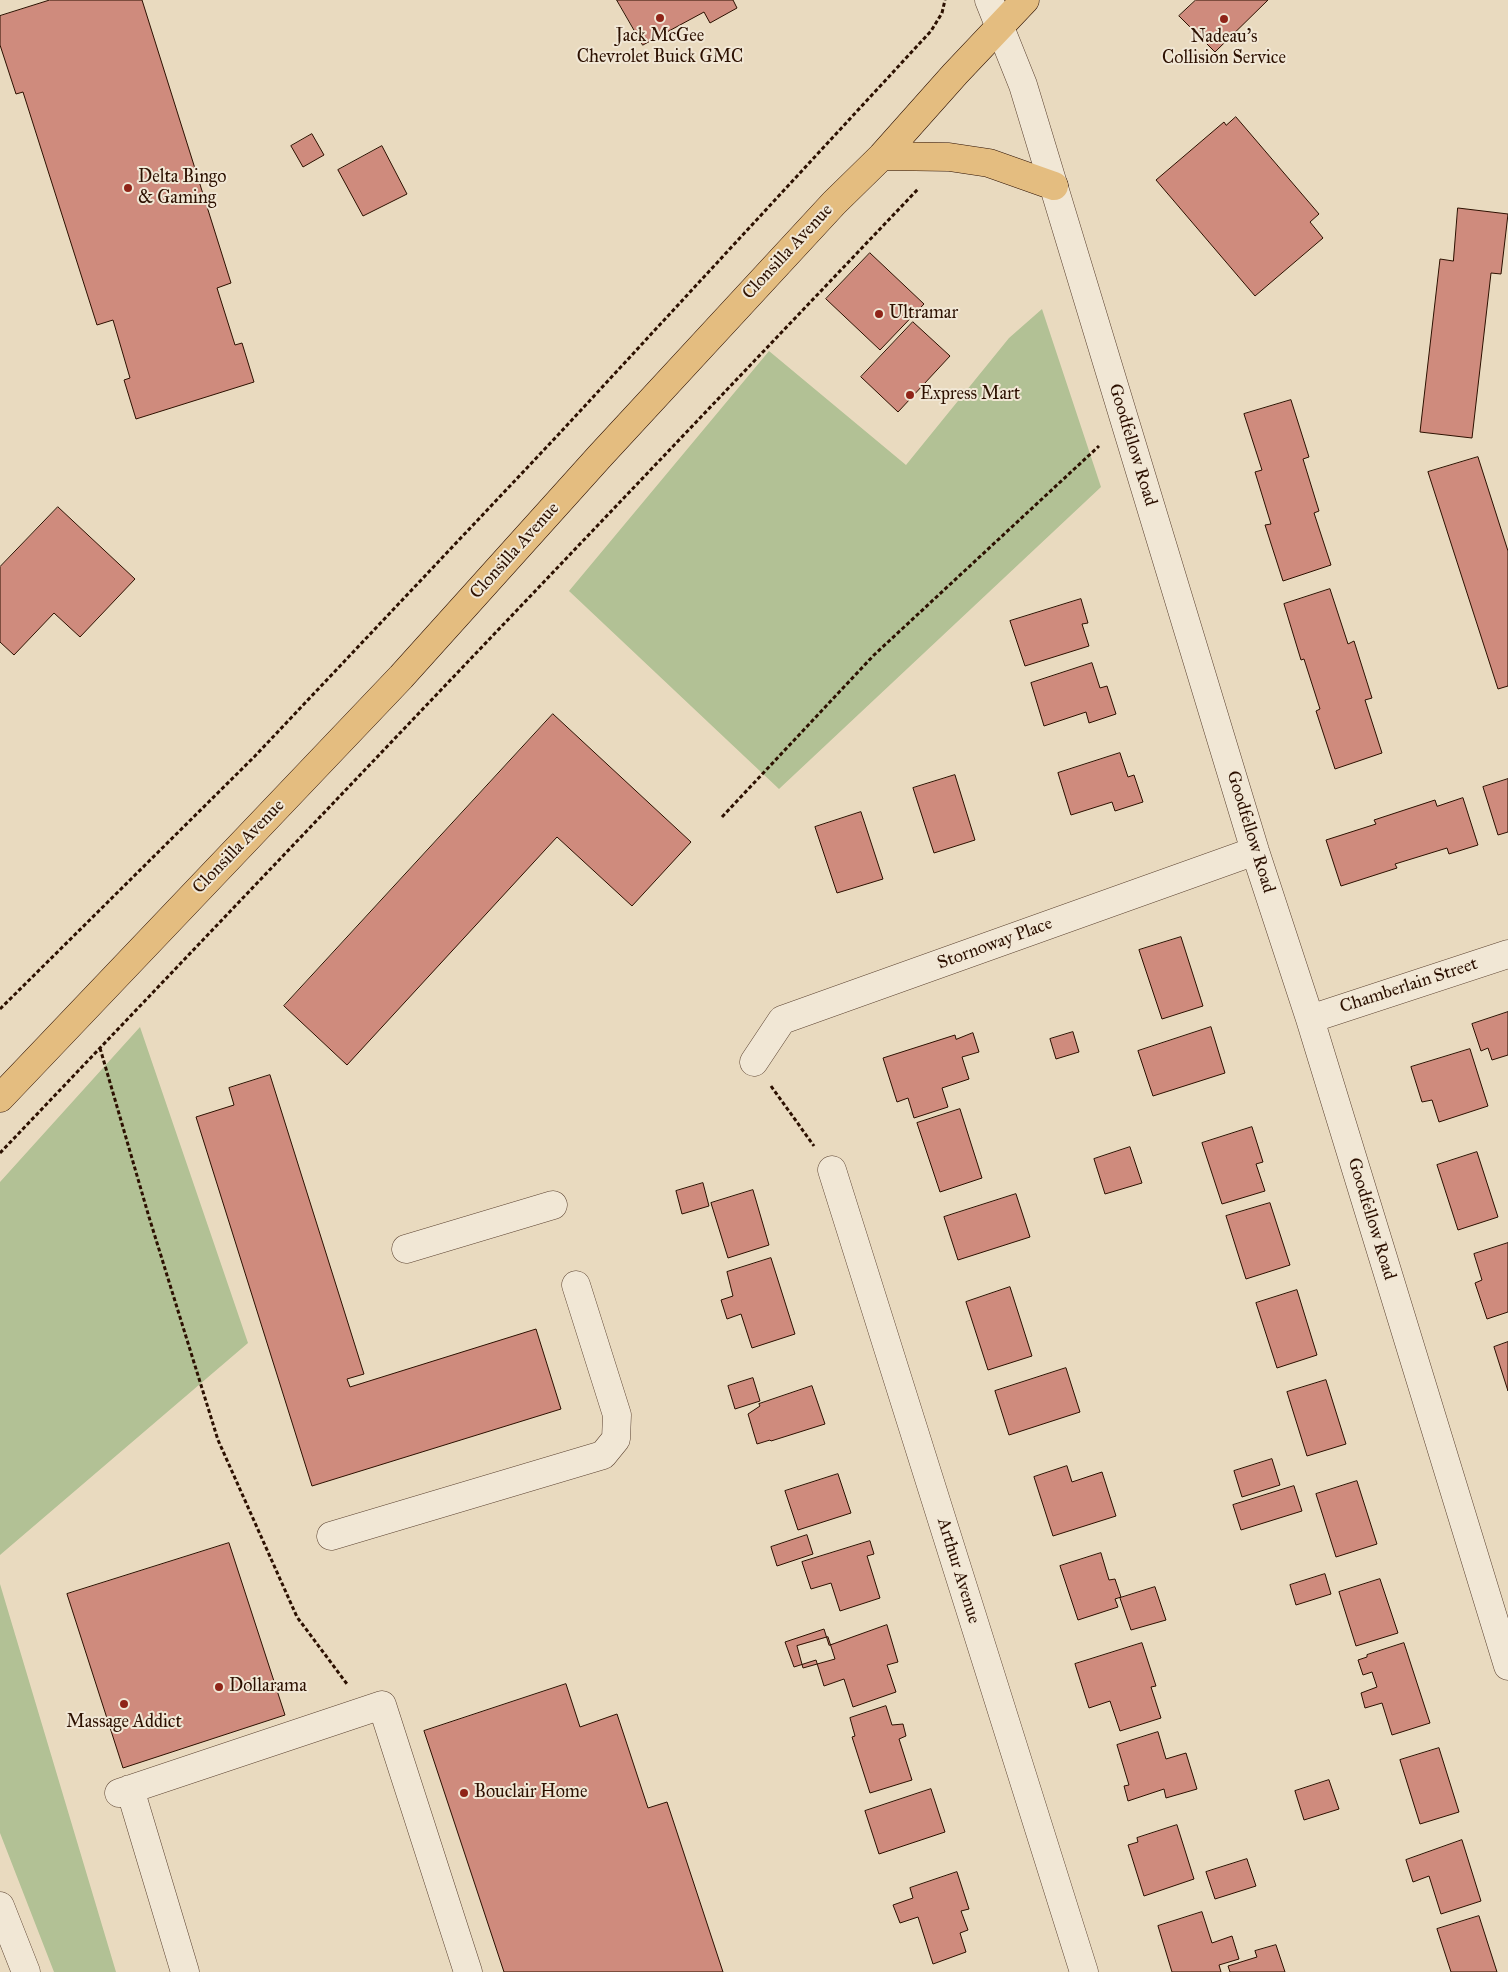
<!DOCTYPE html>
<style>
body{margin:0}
canvas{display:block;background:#e9dabf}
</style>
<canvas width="1508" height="1972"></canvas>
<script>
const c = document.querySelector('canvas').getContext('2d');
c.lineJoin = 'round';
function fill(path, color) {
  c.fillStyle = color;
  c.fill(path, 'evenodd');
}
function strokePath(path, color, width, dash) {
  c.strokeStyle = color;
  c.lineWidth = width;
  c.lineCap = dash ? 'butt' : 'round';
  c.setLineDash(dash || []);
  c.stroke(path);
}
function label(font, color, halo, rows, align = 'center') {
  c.font = font + ' "IM FELL Great Primer",serif';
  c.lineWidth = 4;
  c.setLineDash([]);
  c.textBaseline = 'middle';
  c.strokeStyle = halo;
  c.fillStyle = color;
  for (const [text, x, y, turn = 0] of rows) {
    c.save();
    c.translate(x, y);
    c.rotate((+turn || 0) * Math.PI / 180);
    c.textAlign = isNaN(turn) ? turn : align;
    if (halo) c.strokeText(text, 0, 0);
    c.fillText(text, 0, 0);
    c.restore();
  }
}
const green = new Path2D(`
 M1042,309L1101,487L779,789L569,591L769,351L906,465L1009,338Z
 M140,1027L248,1343L0,1555V1182Z
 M0,1584L116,1972H54L0,1833Z`);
const building = new Path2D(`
 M50,0H142L231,283L217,288L235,345L242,343L254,382L136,419L124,380L130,378L113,320L97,325L23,92L16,94L0,45V16Z
 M617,0H733L737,8L710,23L704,12L643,45Z
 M1196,0H1268L1215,52L1179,16Z
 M1236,117L1319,214L1310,222L1323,238L1255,296L1156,180L1224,122L1226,125Z
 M312,134L324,155L303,167L291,146Z
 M382,146L407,194L363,216L338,170Z
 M1458,208L1508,214L1501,274L1491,273L1472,438L1420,432L1440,259L1453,261Z
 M870,253L924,304L880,350L826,299Z
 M913,322L950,356L898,412L861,377Z
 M1291,400L1309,457L1303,459L1319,511L1314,513L1331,565L1283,581L1265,525L1271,524L1255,472L1262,470L1244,414Z
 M1478,457L1508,551V686L1498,689L1428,472Z
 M58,507L135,579L80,637L54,613L14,655L0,642V567Z
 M1330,589L1348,644L1354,641L1372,698L1365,700L1382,753L1335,769L1316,711L1320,709L1304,659L1301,660L1284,604Z
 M1081,599L1088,623L1082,624L1089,646L1025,666L1010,621Z
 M1092,663L1100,688L1107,686L1116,714L1089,723L1086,712L1044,726L1031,683Z
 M553,714L691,842L632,906L557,837L347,1065L284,1006Z
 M1120,753L1128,777L1134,775L1143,802L1115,811L1112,802L1071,815L1058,773Z
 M955,775L975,840L934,853L913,788Z
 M1508,779V832L1498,835L1483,787Z
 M1463,798L1478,845L1449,854L1447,848L1395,864L1397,868L1341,886L1326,840L1376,824L1374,820L1435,800L1437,806Z
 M861,812L883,879L837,893L815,827Z
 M1181,937L1203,1006L1162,1019L1139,950Z
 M1508,1012V1055L1492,1060L1488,1048L1481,1051L1472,1024Z
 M1211,1027L1225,1073L1153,1096L1138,1051Z
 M1073,1032L1079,1052L1056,1059L1050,1039Z
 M973,1033L979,1052L962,1057L969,1079L942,1088L948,1107L914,1118L908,1098L897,1102L883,1058L955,1035L956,1039Z
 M1470,1049L1488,1106L1439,1122L1432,1100L1422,1102L1411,1067Z
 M270,1075L364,1374L347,1379L350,1387L536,1329L561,1409L312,1486L196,1117L234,1105L229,1088Z
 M960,1109L982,1178L940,1192L917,1123Z
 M1252,1127L1263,1162L1256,1164L1265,1191L1222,1204L1202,1143Z
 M1130,1147L1142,1183L1105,1194L1094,1159Z
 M1477,1152L1498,1217L1458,1230L1437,1165Z
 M703,1183L709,1206L682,1214L676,1191Z
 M753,1190L769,1245L728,1258L711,1203Z
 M1016,1194L1030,1237L958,1260L944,1217Z
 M1270,1203L1290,1265L1246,1279L1226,1216Z
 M1508,1243V1312L1487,1319L1475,1283L1482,1280L1474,1254Z
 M771,1258L795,1334L752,1348L741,1314L727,1319L721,1300L733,1296L727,1272Z
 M1010,1287L1032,1356L988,1370L966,1302Z
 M1297,1290L1317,1355L1277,1368L1256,1303Z
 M1508,1342V1391L1494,1347Z
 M1066,1368L1080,1412L1009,1435L995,1391Z
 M753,1378L760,1401L735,1409L728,1386Z
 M1326,1380L1346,1444L1307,1456L1287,1392Z
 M812,1386L825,1424L771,1441L770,1440L757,1444L748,1414L760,1406L759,1404Z
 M1272,1459L1280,1485L1242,1497L1234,1471Z
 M1067,1466L1072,1482L1102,1472L1116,1516L1053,1536L1034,1477Z
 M838,1474L851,1513L798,1530L785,1491Z
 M1357,1481L1377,1544L1336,1557L1316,1494Z
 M1294,1486L1302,1511L1241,1530L1233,1505Z
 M807,1535L813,1554L777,1566L771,1547Z
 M870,1541L874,1554L867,1556L880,1598L840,1611L831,1583L811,1589L802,1562Z
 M229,1543L285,1715L123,1768L67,1594Z
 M1101,1553L1109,1580L1115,1579L1121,1597L1115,1599L1118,1607L1078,1620L1060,1566Z
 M1325,1574L1331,1594L1296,1605L1290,1585Z
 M1380,1579L1398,1633L1356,1646L1339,1592Z
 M1155,1587L1166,1620L1131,1630L1120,1598Z
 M887,1625L898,1662L887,1665L896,1692L853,1707L844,1679L824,1686L816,1660L794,1667L785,1642L824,1629L829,1645Z
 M828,1637L835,1659L803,1668L797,1646Z
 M1142,1643L1156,1686L1151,1687L1161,1718L1120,1731L1110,1701L1089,1708L1075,1664Z
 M1404,1643L1430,1723L1392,1735L1382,1703L1365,1708L1361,1693L1377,1687L1372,1672L1363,1675L1358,1660L1367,1657V1655Z
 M566,1684L580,1727L617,1714L648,1808L667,1802L723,1972H504L424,1731Z
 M886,1706L892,1725L903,1724L906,1736L899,1739L912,1780L870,1793L852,1737L855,1736L850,1718Z
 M1158,1732L1166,1759L1186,1753L1197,1789L1166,1798L1164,1789L1128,1801L1124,1786L1129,1785L1117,1745Z
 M1439,1748L1459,1812L1420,1824L1400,1760Z
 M1329,1780L1339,1809L1304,1820L1295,1791Z
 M931,1789L945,1832L879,1854L865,1811Z
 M1177,1825L1194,1879L1144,1896L1128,1845L1138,1842L1137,1838Z
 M1462,1840L1481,1901L1441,1914L1429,1876L1413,1882L1406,1860Z
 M1247,1859L1256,1886L1215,1899L1206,1872Z
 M957,1872L969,1909L961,1911L968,1930L960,1933L966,1952L933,1964L918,1917L900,1923L893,1905L913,1898L910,1888Z
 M1202,1912L1212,1943L1232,1936L1239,1959L1219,1965L1221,1972H1172L1158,1926Z
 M1479,1916L1497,1972H1451L1437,1929Z
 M1276,1945L1285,1972H1230L1228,1966L1257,1957L1255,1951Z`);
const path = new Path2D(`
 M722,817L874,655L1099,446
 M0,1009L255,756L558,435L931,31L942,13L945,0
 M100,1048L149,1217L218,1440L297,1617L347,1684
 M771,1086L814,1146
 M0,1153L919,188`);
const minor = new Path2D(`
 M989,0L1023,85L1255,851L1310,1019L1508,1666
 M1310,1019L1508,954
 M754,1062L782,1020L1255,851
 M832,1170L1084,1972
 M406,1249L553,1205
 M331,1536L603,1455L616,1439L617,1415L576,1285
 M130,1789L185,1972
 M119,1793L382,1705L468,1972
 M0,1906L26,1972`);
const major = new Path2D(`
 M882,156L949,157L989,163L1054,186
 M0,1098L401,677L600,456L834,203L882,156L955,74L1025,0`);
const markers = [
 [660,18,5,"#8f2418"],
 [1224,19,5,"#8f2418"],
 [128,188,5,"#8f2418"],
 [879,314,5,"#8f2418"],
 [910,395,5,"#8f2418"],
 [219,1687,5,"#8f2418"],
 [124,1704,5,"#8f2418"],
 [464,1793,5,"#8f2418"]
];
const poiNames = [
 ["Jack McGee",660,37,"center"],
 ["Chevrolet Buick GMC",660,58,"center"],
 ["Nadeau's",1224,38,"center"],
 ["Collision Service",1224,59,"center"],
 ["Delta Bingo",138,178],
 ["& Gaming",138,199],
 ["Ultramar",889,314],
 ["Express Mart",920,395],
 ["Dollarama",229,1687],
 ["Massage Addict",124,1723,"center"],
 ["Bouclair Home",474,1793]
];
const streetNames = [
 ["Clonsilla Avenue",788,252,-47],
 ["Goodfellow Road",1132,445,73],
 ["Clonsilla Avenue",515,551,-48],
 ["Goodfellow Road",1250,832,73],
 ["Clonsilla Avenue",239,847,-46],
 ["Stornoway Place",995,944,-20],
 ["Chamberlain Street",1409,986,-18],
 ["Goodfellow Road",1371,1219,73],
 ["Arthur Avenue",958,1571,73]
];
fill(green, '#b2c195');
fill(building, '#cf8b7d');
strokePath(building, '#2c1000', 1);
strokePath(minor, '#5b4230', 29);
strokePath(major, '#2c1000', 29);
strokePath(path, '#2c1000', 3, [4, 2.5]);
strokePath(minor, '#f1e7d5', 28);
strokePath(major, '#e4bd80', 28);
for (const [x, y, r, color] of markers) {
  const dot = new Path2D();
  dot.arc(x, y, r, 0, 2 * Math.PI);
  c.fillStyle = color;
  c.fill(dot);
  strokePath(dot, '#f1e7d5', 2);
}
label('18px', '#2c1000', '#f1e7d5', poiNames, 'left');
label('18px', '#2c1000', '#f1e7d5', streetNames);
</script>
